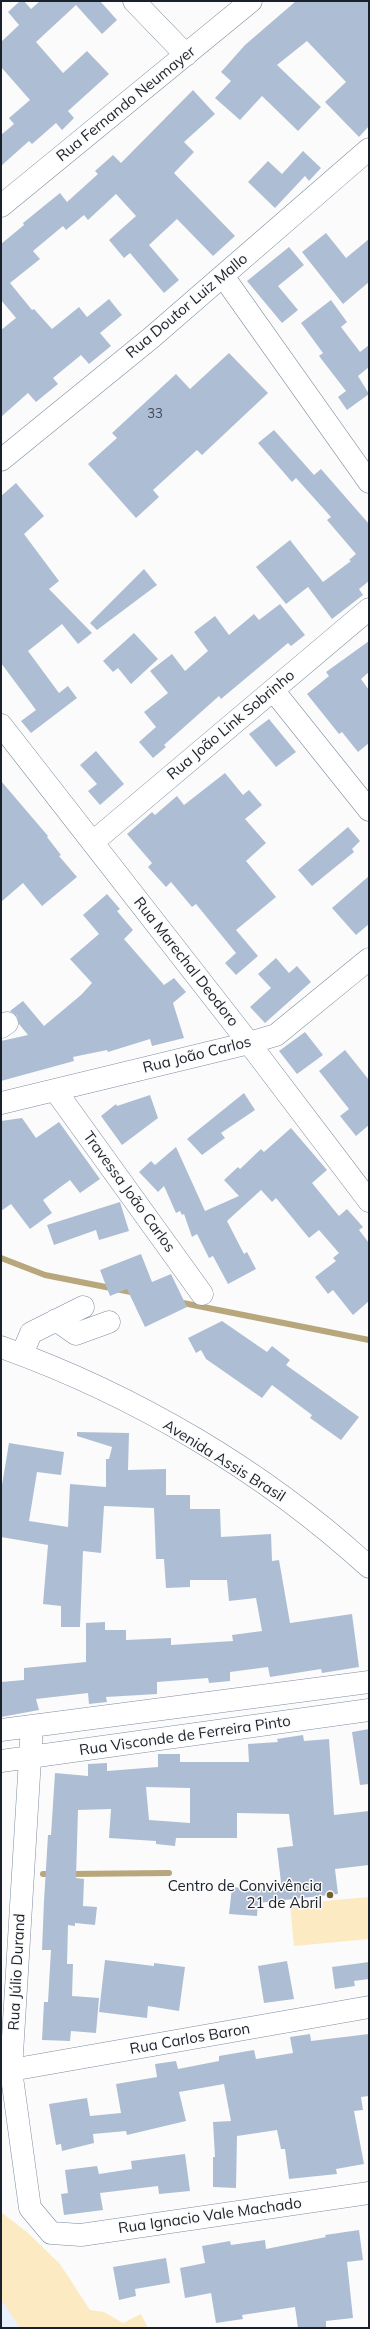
<!DOCTYPE html>
<meta charset="utf-8">
<style>
body{margin:0}
#map{position:relative;width:370px;height:2329px;overflow:hidden;background:#fbfbfb;font-family:Mulish,sans-serif}
canvas{display:block}
.frame{position:absolute;inset:0;border:2px solid #1b212a;pointer-events:none}
</style>
<div id="map">
<canvas width="370" height="2329"></canvas>
<div class="frame"></div>
</div>
<script>
const c = document.querySelector('canvas').getContext('2d');
c.lineJoin = 'round';
function fill(path, color) {
  c.fillStyle = color;
  c.fill(path, 'evenodd');
}
function strokePath(path, color, width, dash) {
  c.strokeStyle = color;
  c.lineWidth = width;
  c.lineCap = dash ? 'butt' : 'round';
  c.setLineDash(dash || []);
  c.stroke(path);
}
function label(font, color, halo, rows, align = 'center') {
  c.font = font + ' Mulish,sans-serif';
  c.lineWidth = 3;
  c.setLineDash([]);
  c.textBaseline = 'middle';
  c.strokeStyle = halo;
  c.fillStyle = color;
  for (const [text, x, y, turn = 0] of rows) {
    c.save();
    c.translate(x, y);
    c.rotate((+turn || 0) * Math.PI / 180);
    c.textAlign = isNaN(turn) ? turn : align;
    if (halo) c.strokeText(text, 0, 0);
    c.fillText(text, 0, 0);
    c.restore();
  }
}
const built = new Path2D(`
 M1,2294L29,2328H1Z`);
const green = new Path2D(`
 M369,1897V1939L294,1946L290,1904Z
 M1,2212L28,2233L60,2264L90,2310L104,2312L123,2323L141,2314L148,2328H20L1,2299Z`);
const stream = new Path2D(`
 M1,1258L45,1275L136,1293
 M178,1302L369,1340
 M43,1874H54
 M69,1874L169,1873`);
const building = new Path2D(`
 M20,1H24L31,9L40,1H100L117,20L102,34L76,5L36,42L63,73L87,51L109,74L68,111L74,118L62,130L56,123L32,144L29,141L1,166V135L14,124L9,118L30,100L1,67V42L19,25L8,12Z
 M296,1H369V126L359,137L325,102L346,82L307,41L277,65L321,107L298,131L262,96L240,120L215,98L231,81L221,72L245,45Z
 M193,90L215,114L184,142L194,152L174,173L235,236L213,256L177,219L149,245L179,280L164,293L130,253L124,258L109,240L136,216L116,194L88,220L84,215L66,230L63,226L33,251L40,259L10,283L32,310L34,309L52,329L79,307L87,317L109,299L122,315L100,333L111,346L89,364L81,355L53,378L58,384L36,402L28,393L1,417V330L16,318L1,300V244L24,225L23,223L60,193L67,202L98,174L95,171L113,155L121,163Z
 M303,151L321,168L309,181L305,176L275,208L248,182L268,161L282,174Z
 M326,233L346,258L369,239V282L343,304L302,252Z
 M289,247L304,265L278,286L298,310L282,323L247,281Z
 M331,300L347,322L341,327L360,352L369,345V367L358,376L369,394L347,410L338,397L346,391L319,356L323,353L301,323Z
 M229,353L268,393L202,455L197,450L153,490L159,497L136,518L88,464L117,438L112,433L176,374L190,389Z
 M274,430L314,475L321,469L369,524V581L359,589L363,595L332,619L308,587L286,604L256,567L290,540L323,582L351,561L349,560L356,554L327,520L331,517L296,478L292,482L258,443Z
 M16,483L44,516L24,534L59,581L49,589L92,633L78,644L62,624L28,651L59,693L68,686L77,698L31,733L21,721L36,710L1,663V496Z
 M144,569L157,585L97,630L90,623Z
 M280,604L305,635L291,646L288,643L221,699L219,696L164,745L166,747L153,758L139,742L156,727L144,712L168,693L150,671L172,654L185,671L208,651L194,632L215,616L229,635L254,614L259,620Z
 M134,633L158,659L131,684L118,668L113,672L103,661Z
 M369,641V672L361,679L369,690V743L358,752L342,732L339,734L307,694L329,676L326,672Z
 M269,719L296,752L276,767L249,734Z
 M96,751L124,784L100,805L88,791L97,784L80,765Z
 M225,773L243,795L249,790L262,805L245,819L266,843L246,861L276,897L236,930L258,956L236,975L225,963L236,953L196,904L192,907L171,882L166,887L148,867L152,863L127,834L152,812L155,815L177,796L184,805Z
 M1,781L48,836L47,837L61,855L59,856L77,877L42,906L23,883L1,902Z
 M348,827L360,841L352,849L354,852L312,886L298,870Z
 M369,876V924L356,935L332,908Z
 M107,894L120,909L117,911L133,930L124,939L164,985L174,978L186,992L173,1003L184,1038L152,1046L150,1039L108,1052L107,1050L73,1057L74,1061L1,1081V1041L28,1035L19,1024L17,1016L10,1011L23,1001L44,1026L81,995L92,983L70,959L99,934L83,915Z
 M276,958L289,973L297,966L311,982L265,1023L250,1007L271,988L258,974Z
 M305,1032L323,1055L297,1074L279,1051Z
 M345,1050L369,1080V1125L356,1136L340,1116L349,1109L319,1071Z
 M244,1093L255,1110L221,1133L225,1138L202,1155L187,1139Z
 M150,1095L158,1118L122,1145L101,1116L116,1104L117,1106Z
 M22,1118L36,1138L59,1122L100,1179L80,1193L70,1180L43,1200L52,1213L30,1229L11,1204L1,1211V1121Z
 M291,1128L327,1170L312,1183L339,1216L347,1209L363,1227L359,1230L369,1243V1301L353,1315L333,1290L328,1294L315,1277L336,1261L333,1258L339,1253L319,1230L309,1238L276,1198L272,1202L261,1190L227,1221L244,1254L247,1252L256,1269L228,1284L213,1256L209,1258L197,1234L192,1237L184,1214L182,1215L180,1211L176,1213L164,1186L158,1192L139,1172L151,1161L155,1165L176,1147L205,1211L239,1196L224,1180L238,1167L240,1169L261,1149L264,1152Z
 M120,1202L129,1231L99,1240L96,1230L54,1245L47,1225Z
 M141,1254L152,1282L171,1274L187,1307L145,1327L127,1289L110,1296L100,1270Z
 M222,1321L267,1352L272,1346L290,1360L286,1365L359,1417L341,1440L310,1418L312,1415L272,1385L262,1398L206,1359L201,1350L196,1353L188,1338Z
 M77,1432L129,1433L128,1470L166,1469V1495H190V1509H220L221,1537L271,1534L272,1561L279,1560L290,1623L352,1614L359,1667L322,1673L321,1669L270,1677L268,1667L230,1672V1681L209,1683L208,1678L157,1682V1694L106,1697L107,1702L89,1704L88,1693L36,1699L39,1710L1,1717V1682L24,1680V1668L86,1662V1623L105,1622V1630H126V1640L171,1638V1645L233,1641L232,1635L262,1631L256,1598L229,1601L227,1580H190V1587L166,1588L164,1559H156L154,1508L104,1506L101,1553L83,1551L80,1627H61V1606L43,1604L48,1545L1,1537V1491L9,1443L64,1452L61,1475L37,1472L29,1521L68,1527L70,1484L106,1487V1459H109L112,1447L77,1436Z
 M369,1729V1784L360,1785L352,1732Z
 M303,1735L304,1741L329,1739L334,1815L369,1811V1865L335,1869L338,1894L258,1903L257,1916L229,1914L232,1887L282,1891L277,1848L293,1846L289,1814L237,1813V1838H176L175,1846L156,1844V1841L109,1838L111,1809L78,1810L76,1878L84,1879L83,1906L97,1907L95,1925L75,1923V1926L68,1925L67,1964H73L72,1996L99,1998L96,2033L71,2031L70,2041L42,2040L44,2002H48L51,1950H42L44,1901L48,1835H51L55,1773L88,1776V1764L107,1763V1771L158,1767V1754H180V1762H249L248,1744L278,1742L277,1739ZM146,1787L190,1788V1823L149,1820Z
 M105,1960L154,1966V1963L185,1967L179,2011L148,2006L147,2018L99,2012Z
 M287,1961L294,1999L264,2003L258,1966Z
 M369,1962V1979L354,1981L355,1986L335,1989L332,1967Z
 M310,2034L311,2041L369,2034V2096L361,2097L363,2110L354,2111L364,2164L336,2169L337,2174L289,2179L285,2149H281L277,2130L237,2136L236,2188L213,2187V2157H215L213,2122L231,2121L224,2084L179,2092L186,2121L127,2135L126,2131L93,2134L94,2143L62,2151L61,2144L56,2145L49,2104L87,2098L90,2116L121,2113L116,2084L157,2077L155,2064L176,2061L178,2069L219,2061V2056L254,2050L256,2059L293,2053L290,2037Z
 M185,2154L190,2191L159,2194L158,2186L100,2193L103,2210L64,2215L61,2194L68,2193L65,2170L97,2166L99,2174L132,2169L131,2161Z
 M359,2230L363,2260L347,2262L353,2318L326,2321V2328H298L295,2307L242,2315L243,2319L216,2323L211,2293L185,2298L180,2268L205,2263L202,2246L230,2241L231,2245L265,2240L266,2249L326,2237L325,2235Z
 M166,2258L170,2283L135,2289L136,2296L119,2300L113,2267Z`);
const minor = new Path2D(`
 M134,1L186,55
 M1,206L251,1
 M223,276L369,482
 M1,460L151,338L369,149
 M273,690L369,810
 M1,725L249,1043L369,1201
 M93,842L369,609
 M1,1027L7,1023
 M55,1090L202,1294
 M1,1103L249,1043L276,1035L369,959
 M56,1320L76,1334L109,1322
 M1,1347C135,1395 264,1471 369,1567
 M22,1354L31,1333L83,1307
 M32,1726L11,2070L30,2208L51,2233L81,2235L369,2193
 M1,1730L369,1682
 M1,1761L369,1710
 M11,2070L369,2007`);
const markers = [
 [330,1895,4,"#725f2d"]
];
const numberNames = [
 ["33",155,414]
];
const streetNames = [
 ["Rua Fernando Neumayer",126,104,-39],
 ["Rua Doutor Luiz Mallo",187,306,-40],
 ["Rua João Link Sobrinho",231,725,-40],
 ["Rua Marechal Deodoro",186,962,52],
 ["Rua João Carlos",197,1055,-14],
 ["Travessa João Carlos",129,1192,54],
 ["Avenida Assis Brasil",224,1461,32],
 ["Rua Visconde de Ferreira Pinto",185,1736,-8],
 ["Rua Júlio Durand",17,1972,-87],
 ["Rua Carlos Baron",190,2039,-10],
 ["Rua Ignacio Vale Machado",210,2216,-8]
];
const poiNames = [
 ["Centro de Convivência",322,1886],
 ["21 de Abril",322,1903]
];
fill(built, '#e8f1fc');
fill(green, '#fbeac2');
strokePath(stream, '#b8a77c', 6);
fill(building, '#adbed4');
strokePath(minor, '#7d8da2', 23);
strokePath(minor, '#fff', 22);
for (const [x, y, r, color] of markers) {
  const dot = new Path2D();
  dot.arc(x, y, r, 0, 2 * Math.PI);
  c.fillStyle = color;
  c.fill(dot);
  strokePath(dot, '#fbfbfb', 1.5);
}
label('13px', '#404854', null, numberNames);
label('15px', '#1b212a', '#fbfbfb', streetNames);
label('15px', '#1b212a', '#fbfbfb', poiNames, 'right');
</script>
